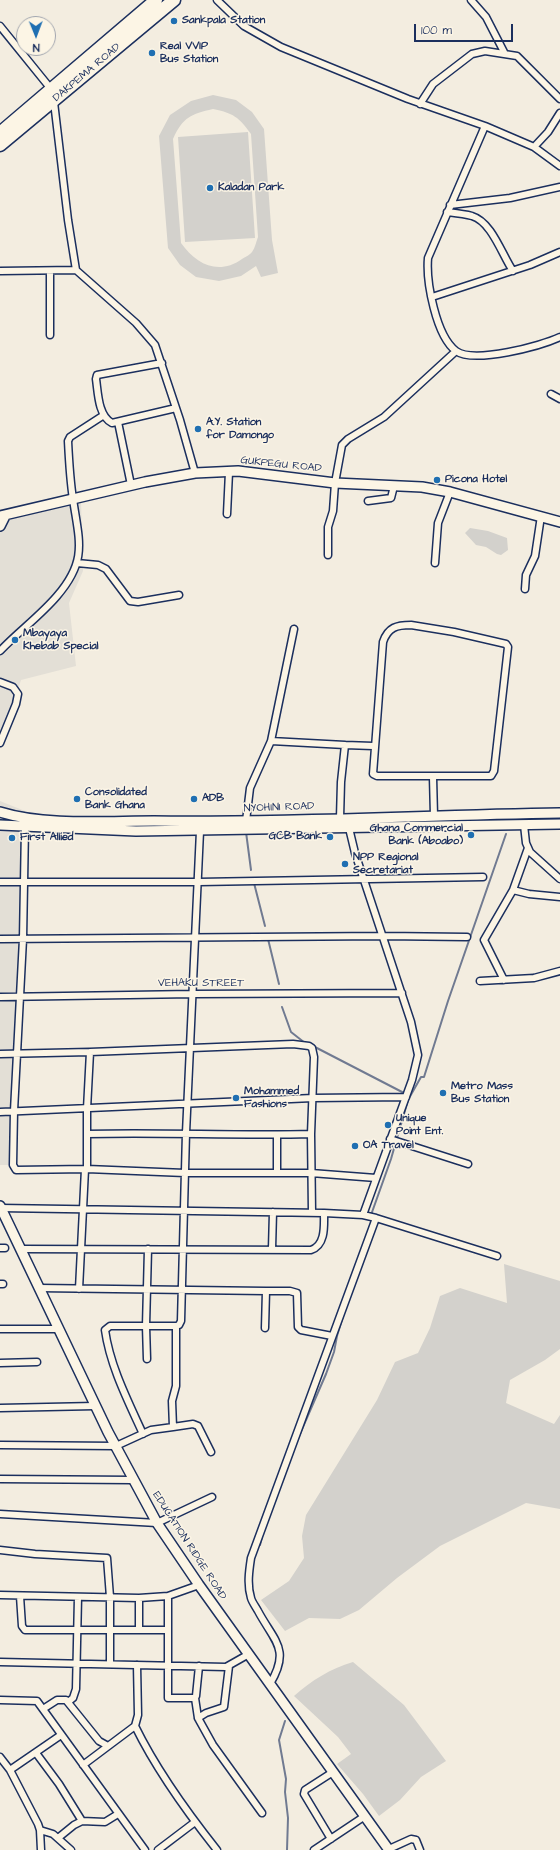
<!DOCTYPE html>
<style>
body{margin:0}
#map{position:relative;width:560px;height:1850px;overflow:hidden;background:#f3ede0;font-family:"Architects Daughter",sans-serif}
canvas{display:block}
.north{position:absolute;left:16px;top:16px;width:40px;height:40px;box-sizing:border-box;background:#fcf5e5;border:1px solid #a2a6af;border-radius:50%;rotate:179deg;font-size:11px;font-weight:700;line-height:16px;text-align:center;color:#1b2f5e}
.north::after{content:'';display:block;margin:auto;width:14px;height:18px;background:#1f6fb2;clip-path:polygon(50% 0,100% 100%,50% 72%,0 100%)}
.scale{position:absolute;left:414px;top:24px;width:99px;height:18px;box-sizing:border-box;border:2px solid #1b2f5e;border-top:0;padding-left:5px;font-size:12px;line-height:14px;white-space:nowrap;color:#1b2f5e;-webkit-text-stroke:3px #fcf5e5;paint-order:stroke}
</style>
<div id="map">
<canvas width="560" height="1850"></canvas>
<div class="north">N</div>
<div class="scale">100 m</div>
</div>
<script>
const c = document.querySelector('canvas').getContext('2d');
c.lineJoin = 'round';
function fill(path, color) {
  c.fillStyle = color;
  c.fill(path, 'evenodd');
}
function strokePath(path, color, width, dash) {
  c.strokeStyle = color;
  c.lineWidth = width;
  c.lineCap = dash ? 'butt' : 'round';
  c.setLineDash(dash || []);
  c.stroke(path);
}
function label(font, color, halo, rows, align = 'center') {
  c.font = font + ' "Architects Daughter",sans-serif';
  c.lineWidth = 3;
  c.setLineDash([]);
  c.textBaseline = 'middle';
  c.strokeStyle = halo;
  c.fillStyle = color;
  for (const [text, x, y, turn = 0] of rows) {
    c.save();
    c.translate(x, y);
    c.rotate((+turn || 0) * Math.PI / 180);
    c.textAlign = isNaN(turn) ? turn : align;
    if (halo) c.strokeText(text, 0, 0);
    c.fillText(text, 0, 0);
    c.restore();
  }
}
const built = new Path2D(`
 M81,501L83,571L69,603L76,666L21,680L0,745V520Z
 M0,801L25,811L29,877L16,1165H0Z`);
const green = new Path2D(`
 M213,95L236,100L252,112L264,129L272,240L278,273L261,277L256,266L241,276L219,281L196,277L180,265L168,248L159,136L170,115L191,101ZM213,109C233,113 239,117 251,134L258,237C256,242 255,248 252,252C250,255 245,257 242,259C218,276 196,264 181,243L173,139C183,117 191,114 213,109Z
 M248,132L255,238L185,242L178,137Z
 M470,528L488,531L507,538L508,550L501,555L497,554L486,547L476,545L465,533Z
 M504,1264L560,1281V1349L545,1360L510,1380L506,1403L554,1424L560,1415V1509L526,1503L440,1546L397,1578L359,1610L340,1619L309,1618L285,1631L261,1600L289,1581L304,1558L302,1536L306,1515L377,1400L395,1362L418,1353L430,1328L440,1296L460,1288L507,1303Z
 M353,1662L404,1705L446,1761L421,1777L400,1800L379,1816L363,1794L337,1764L351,1754L338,1737L294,1696C312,1680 330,1669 353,1662Z`);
const stream = new Path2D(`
 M246,832L251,870
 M254,883L265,926
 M268,939L279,984
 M282,1007L291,1032L305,1043
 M313,1046L404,1093
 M371,1215L391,1159L408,1100L421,1077H424L448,1001L506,834
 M296,1443L326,1374L334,1352L337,1336L344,1313
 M260,1545L262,1537
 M285,1721L279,1740L286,1779L285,1792L288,1818L287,1850`);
const street = new Path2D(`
 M217,0L244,26L281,47L408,99L485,126L534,147L560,166
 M471,0L486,17L504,52
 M0,26L51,89
 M54,102L68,220L76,270L136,323L155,345L180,420L195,473
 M420,104L433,84L472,54L485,51L517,56L560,99
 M485,126L428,258C426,282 436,336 456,351C474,364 541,346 560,337
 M534,147L548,132L560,113
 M450,205L510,198L560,187
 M447,212C455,213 464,214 472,216C492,222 502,255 513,271
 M0,271L76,270
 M432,297L530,265L560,252
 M50,335V271
 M162,363L97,375L96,379C98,392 98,416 112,423L176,408
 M551,394L560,399
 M118,422L131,485
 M368,501L391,498L394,486
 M227,514L229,472
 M328,555V527L333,511L335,483L342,445L348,439L384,417L456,351
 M77,563L98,565L106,569L130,601L138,602L179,595
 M435,563L438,523L450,492
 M525,589L526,575L535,556L541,516
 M411,625L454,632L506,644L508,647L494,771L491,776H377L373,774L383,642C388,627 397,625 411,625Z
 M0,651C18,632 40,616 57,596C88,560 79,541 73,499C70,480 69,461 68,441L70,437L104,415
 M0,682L13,687L18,694L16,704L0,743
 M271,741L294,629
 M345,745L373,746
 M433,777L434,816
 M246,821L250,788L271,741L345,745L341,782L340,818
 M524,825L526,843L530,852L560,879
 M25,827L23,939L14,1111L13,1165L16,1170L87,1169L185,1173H311L376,1178
 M349,828L355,853L411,1022L418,1055L412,1080L363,1215
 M0,882H199L483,877
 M513,890L529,894L560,897
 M0,939L384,936L467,937
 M504,980L484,940L513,890L528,848
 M480,981L534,978L560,971
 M0,997L193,994L402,993
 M0,1054L90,1052L293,1044L309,1046L312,1048L314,1057L311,1134L312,1212
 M0,1112L313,1098L406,1097
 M87,1134C162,1132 237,1136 311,1134
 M390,1139L468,1164
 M87,1169V1109L90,1052
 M277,1173V1135
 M0,1208L324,1213L363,1215L376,1218L497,1256
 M0,1248H5
 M21,1249L311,1250C326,1245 324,1225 324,1213
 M272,1249L273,1212
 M0,1284H3
 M39,1288L266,1291
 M79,1289L85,1169
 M265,1328L266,1291H290L297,1293L298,1327L301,1330L332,1336
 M0,1329H58
 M147,1359L146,1326L148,1249
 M0,1363L37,1362
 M0,1408L95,1406
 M173,1427L193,1424L198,1426L211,1452
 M143,1434C128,1401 110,1366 105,1330L110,1326H176
 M0,1445L116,1446L151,1430L173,1427L172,1401L176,1386V1326L179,1325L181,1321L186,1133L200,831
 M0,1479L133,1480
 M0,1514L157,1523L212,1497
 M0,1550L35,1554L107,1558L110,1597V1664
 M0,1595L139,1598L168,1596L199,1585
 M20,1596L22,1626L25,1630H168
 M168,1596V1698H195L196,1696L199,1666
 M139,1630V1598
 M0,1662L226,1667L249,1654
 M229,1666L224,1707L206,1713L198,1718L213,1745L262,1813
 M270,1684C291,1649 274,1641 258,1611C256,1607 252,1602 251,1598C247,1585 249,1571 251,1558L376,1218
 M195,1698L198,1718
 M0,1700L37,1701L145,1850
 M68,1702L73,1698L76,1689L78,1597
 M43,1709L57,1700H66L99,1741L108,1746
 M135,1726C157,1771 186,1811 217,1850
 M36,1753L59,1784L82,1821
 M0,1757L10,1770L38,1824L40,1830L41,1850
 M83,1765L135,1726L138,1715L137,1665
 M10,1770L61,1735
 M40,1830L53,1834L71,1850
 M58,1838L74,1825L82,1821L105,1822L118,1814
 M331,1839L304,1794L305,1790L333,1772
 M389,1849L411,1839L416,1840L420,1850
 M158,1850L195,1822
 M314,1850L365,1816`);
const secondary = new Path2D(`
 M0,516L145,482L195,473L238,471L335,483L422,487L450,492L560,522
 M0,526L5,516
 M0,812C45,826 106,821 154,821C289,823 425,815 560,813
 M0,825L136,831L560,824
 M0,1206L108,1432L157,1523L199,1585L389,1850`);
const highway = new Path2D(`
 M0,133L156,0
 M0,145L174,0`);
const markers = [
 [174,21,4,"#1f6fb2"],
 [152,53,4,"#1f6fb2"],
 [210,188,4,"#1f6fb2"],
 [198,429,4,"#1f6fb2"],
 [437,480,4,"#1f6fb2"],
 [15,640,4,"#1f6fb2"],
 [77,799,4,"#1f6fb2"],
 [194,799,4,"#1f6fb2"],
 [471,835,4,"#1f6fb2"],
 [330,837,4,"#1f6fb2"],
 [12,838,4,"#1f6fb2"],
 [345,864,4,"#1f6fb2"],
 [443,1093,4,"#1f6fb2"],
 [236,1098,4,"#1f6fb2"],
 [388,1125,4,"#1f6fb2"],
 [355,1146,4,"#1f6fb2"]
];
const poiNames = [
 ["Sankpala Station",182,21],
 ["Real VVIP",160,47],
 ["Bus Station",160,60],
 ["Kaladan Park",218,188],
 ["A.Y. Station",206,423],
 ["for Damongo",206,436],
 ["Picona Hotel",445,480],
 ["Mbayaya",23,634],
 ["Khebab Special",23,647],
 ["Consolidated",85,793],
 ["Bank Ghana",85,806],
 ["ADB",202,799],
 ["Ghana Commercial",463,829,"right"],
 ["Bank (Aboabo)",463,842,"right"],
 ["GCB Bank",322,837,"right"],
 ["First Allied",20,838],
 ["NPP Regional",353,858],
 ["Secretariat",353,871],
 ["Metro Mass",451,1087],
 ["Bus Station",451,1100],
 ["Mohammed",244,1092],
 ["Fashions",244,1105],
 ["Unique",396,1119],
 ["Point Ent.",396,1132],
 ["OA Travel",363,1146]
];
const streetNames = [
 ["DAKPEMA ROAD",87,73,-40],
 ["GUKPEGU ROAD",281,465,6],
 ["NYOHINI ROAD",279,808,-2],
 ["VEHAKU STREET",201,984],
 ["EDUCATION RIDGE ROAD",189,1546,57]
];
fill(built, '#e3dfd6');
fill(green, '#d3d1cc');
strokePath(stream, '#707a91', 2);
strokePath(street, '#1b2f5e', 9);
strokePath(secondary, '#1b2f5e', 12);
strokePath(highway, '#1b2f5e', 15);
strokePath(street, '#fcf5e5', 6);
strokePath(secondary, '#fcf5e5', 9);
strokePath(highway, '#fcf5e5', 12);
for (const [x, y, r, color] of markers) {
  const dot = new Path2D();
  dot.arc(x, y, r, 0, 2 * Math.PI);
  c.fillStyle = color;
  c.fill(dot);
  strokePath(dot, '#fcf5e5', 1.5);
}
label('bold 11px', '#1b2f5e', '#fcf5e5', poiNames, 'left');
label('11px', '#1b2f5e', '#fcf5e5', streetNames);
</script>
